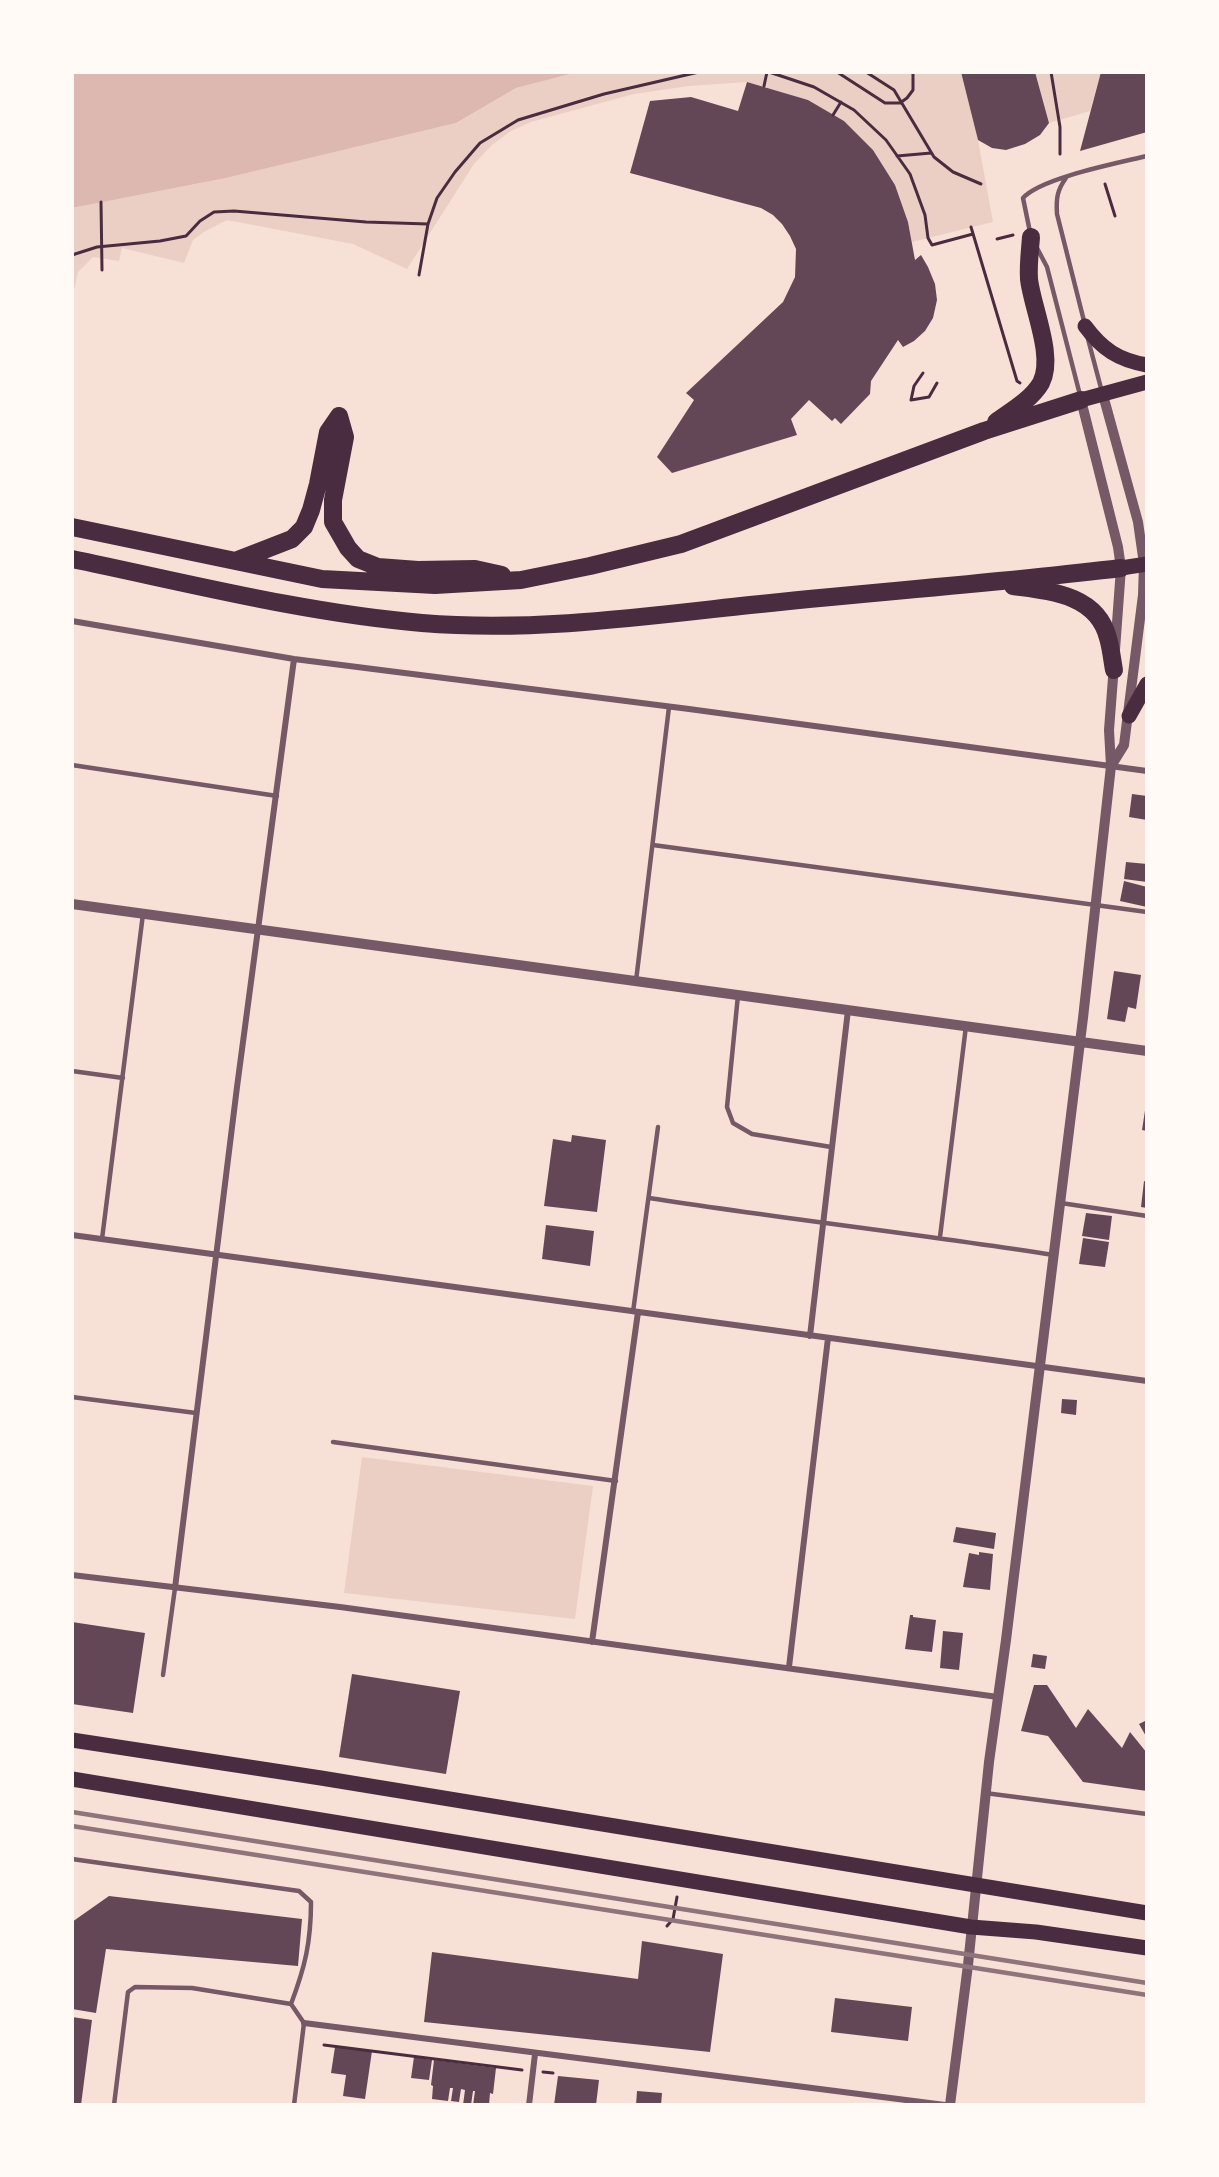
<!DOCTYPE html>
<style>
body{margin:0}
#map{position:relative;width:1219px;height:2177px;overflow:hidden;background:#f7e1d7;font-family:Montserrat,sans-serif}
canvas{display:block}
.frame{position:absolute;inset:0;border:74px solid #fffaf5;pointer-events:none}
</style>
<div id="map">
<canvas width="1219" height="2177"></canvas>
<div class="frame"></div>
</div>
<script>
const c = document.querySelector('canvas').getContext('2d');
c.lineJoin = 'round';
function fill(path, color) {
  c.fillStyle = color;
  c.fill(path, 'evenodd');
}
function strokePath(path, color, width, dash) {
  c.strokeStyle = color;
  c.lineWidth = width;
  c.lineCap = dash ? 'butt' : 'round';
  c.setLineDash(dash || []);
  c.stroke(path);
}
const green = new Path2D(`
 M578,72H961L978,140L993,222L912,242L908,222L895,185L873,150L844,121L808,100L747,82L689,86L634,94L531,122L511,131L492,145L474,164L407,269L353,244L227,220L204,232L193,240L184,263L122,248L119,261L93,257L78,272L72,300V208L226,178L456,123L516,88Z
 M1035,72H1101L1090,111L1049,123Z
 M362,1457L593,1486L575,1619L344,1593Z`);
const water = new Path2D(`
 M72,72H578L516,88L456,123L226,178L72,208Z`);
const building = new Path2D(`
 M961,72H1035L1049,123L1040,135L1025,144L1006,150L992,148L978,140Z
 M1101,72H1147V132L1080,151Z
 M747,82L808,100L844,121L873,150L895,185L908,222L915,260L921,255L928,267L935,284L937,300L933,318L925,331L914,341L903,347L898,340L871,381L870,394L841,424L835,418L832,421L809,400L791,419L797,435L672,473L657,457L694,400L686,393L783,302L795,277L796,249L790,236L782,224L773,215L761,208L630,173L650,101L691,97L738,111Z
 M1132,794L1147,796V820L1129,817Z
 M1126,862L1147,864V882L1124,879Z
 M1124,881L1147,887V907L1120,901Z
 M1114,971L1141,975L1136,1009L1128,1007L1125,1022L1107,1019Z
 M1146,1104H1147V1131L1142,1130Z
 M572,1135L606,1140L597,1212L544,1206L553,1139L571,1142Z
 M1144,1181L1147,1182V1208L1141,1207Z
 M1086,1213L1112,1216L1109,1240L1082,1236Z
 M546,1225L594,1231L590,1266L542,1259Z
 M1083,1238L1109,1242L1105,1267L1079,1264Z
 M1062,1399L1077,1400L1076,1415L1061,1413Z
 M956,1527L996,1533L994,1549L953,1542Z
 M979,1552L993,1554L990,1590L963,1587L969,1553L979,1555Z
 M910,1615H913V1617L936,1620L932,1652L905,1649Z
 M72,1622L145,1633L133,1713L72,1704Z
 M943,1631L963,1633L959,1670L940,1668Z
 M1033,1654L1047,1656L1045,1669L1031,1667Z
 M352,1674L460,1691L446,1774L339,1757Z
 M1034,1685H1047L1076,1728L1088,1709L1122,1748L1130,1732L1147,1753V1791L1083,1782L1048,1736L1021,1731Z
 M1147,1720V1738L1139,1724Z
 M109,1896L302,1919L298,1966L106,1949L96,2013L72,2009V1922Z
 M642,1941L723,1954L710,2052L424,2022L432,1952L638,1979Z
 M835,1998L912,2007L908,2041L831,2032Z
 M72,2017L92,2020L81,2105H72Z
 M335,2047L372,2051L365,2099L343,2096L346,2075L331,2073Z
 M414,2057L432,2060L429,2080L411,2078Z
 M434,2060L496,2068L493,2094L490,2093L489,2105H473L475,2091H473L471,2105H463L465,2090L461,2089L459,2102L451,2101L453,2088H450L448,2101L432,2099L433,2086L431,2085Z
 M558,2076L599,2080L596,2105H554Z
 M637,2091L662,2093L661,2105H636Z`);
const path = new Path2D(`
 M769,72L814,87L854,110L886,140L910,174L925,215L928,238L932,245L973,234
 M837,72L885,103H900L907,98L913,90V72
 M866,72L894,90L934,157L953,172L981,184
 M1051,72L1060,127V154
 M764,86L767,72
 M833,115L841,102
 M897,156L931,153
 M1105,184L1115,216
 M101,202L102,270
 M971,227L1017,381L1020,383
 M997,239L1013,235
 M72,255L97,247L160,241L186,236L200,221L214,212L234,211L366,222L428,224
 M419,275L428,224L437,198L455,172L480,143L518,120L604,94L699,72
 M923,373L914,386L911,400L929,397L937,383
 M667,1926L673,1919L677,1897
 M324,2045L522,2070
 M543,2072L553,2073`);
const service = new Path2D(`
 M1066,178C1057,190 1056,199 1057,214L1085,325
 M1030,232L1023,198C1041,178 1118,163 1147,156
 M1037,248L1047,267L1080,395
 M1088,339L1102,392
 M72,765L277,796
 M653,845L1147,912
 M636,981L669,707
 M738,995L727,1107L733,1123L752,1134L831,1147
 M72,1071L123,1078
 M649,1198C784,1219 919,1234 1054,1255
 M1061,1203L1147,1216
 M940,1237L966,1026
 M102,1239L143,914
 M633,1312L658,1127
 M72,1397L196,1413
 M333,1442L616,1481
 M163,1675L175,1588
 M985,1793L1147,1814
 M72,1859L299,1891L311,1902C311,1942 305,1967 291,2004L304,2023L294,2105
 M114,2105L128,1992L135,1987L192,1988L291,2004`);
const minor = new Path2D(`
 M72,621L294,659L689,709L1147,771
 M72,1235L1147,1381
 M810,1336L848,1010
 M72,1575L340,1607L998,1697
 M175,1588L237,1087L294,659
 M592,1642L638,1312
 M789,1667L828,1338
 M304,2023L945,2105
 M529,2105L535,2054`);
const tertiary = new Path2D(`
 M1103,395L1138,522L1144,564L1143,595L1124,745L1111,766
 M1081,400L1118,547L1121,568L1115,650
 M72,904L1147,1051
 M950,2105L968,1965L989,1762L1006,1640L1083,1018L1111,766L1109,730L1114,665`);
const trunk = new Path2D(`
 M1085,326C1102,349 1118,360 1147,365
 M1081,400L1147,382
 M1121,568L1147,564
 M1129,716L1147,684
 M72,1740L321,1778L1147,1913
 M72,1779L971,1927L1036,1932L1147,1948`);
const motorway = new Path2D(`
 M339,416L345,437L333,500V522L348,548L358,559L378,567L418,570L475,569L502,575
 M996,422C1011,411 1031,400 1041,383C1055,357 1032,307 1029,279C1028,265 1030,251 1031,237
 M72,527L322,579L435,585L521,580L590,566L681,544L984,431L1081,400
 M72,559C188,583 304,613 422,623C533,632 641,617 750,605C874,592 997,583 1121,568
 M238,560L292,539L304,527L311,510L318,484L328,432L339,416
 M1013,586C1049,591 1097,594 1108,638C1111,648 1112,659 1114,670`);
const rail = new Path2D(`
 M72,1812L1147,1983
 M72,1826L1147,1995`);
fill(green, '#ebcfc5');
fill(water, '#dcb8b0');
fill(building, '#644757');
strokePath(path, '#4a2c40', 3);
strokePath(service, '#755966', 4.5);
strokePath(minor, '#755966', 6);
strokePath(tertiary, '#755966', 10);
strokePath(trunk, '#4a2c40', 15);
strokePath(motorway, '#4a2c40', 18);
strokePath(rail, '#8f747c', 4.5);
</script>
